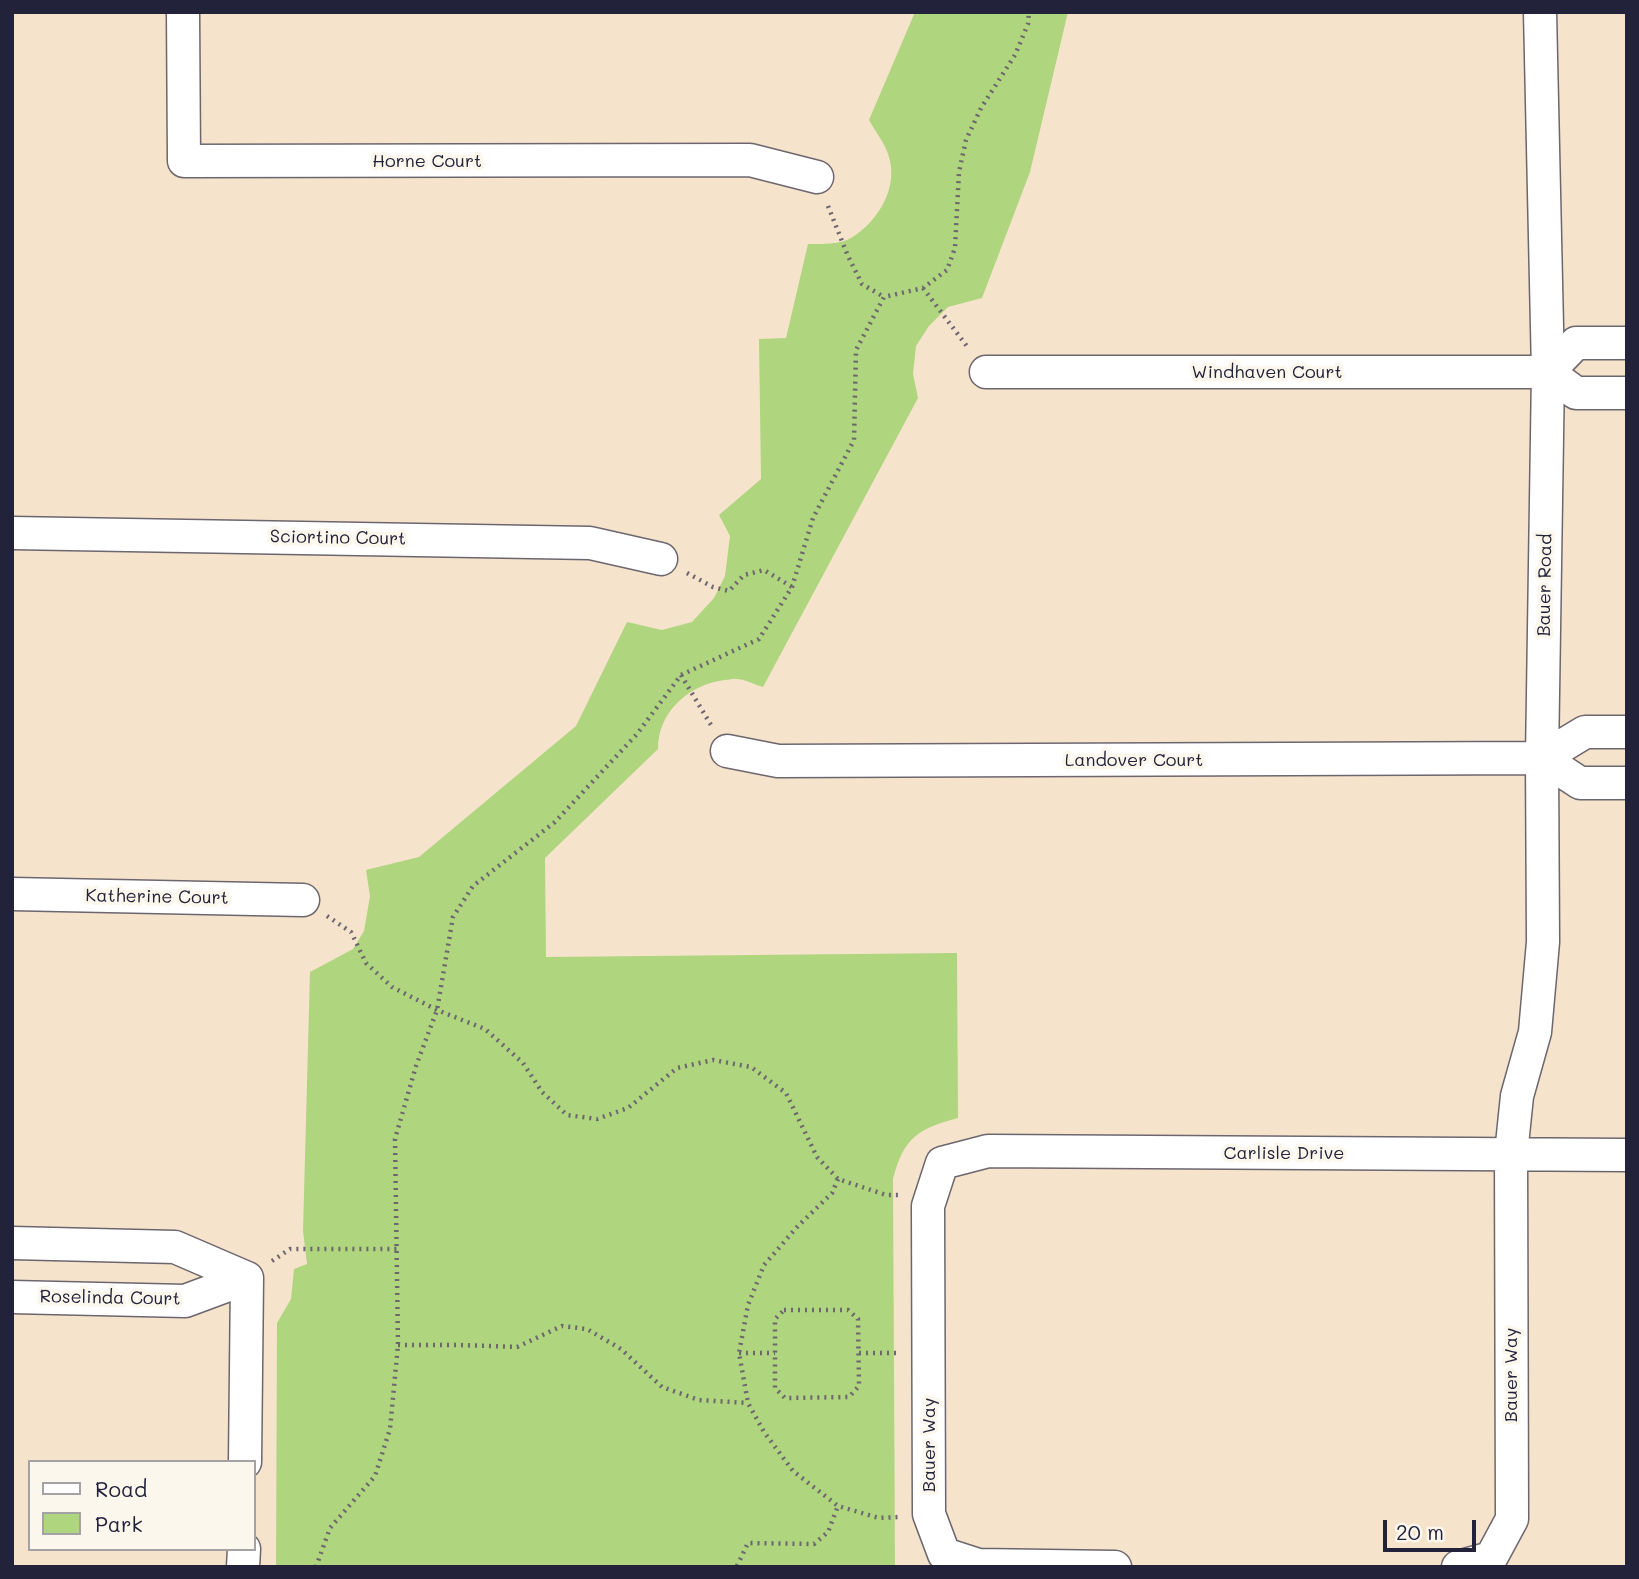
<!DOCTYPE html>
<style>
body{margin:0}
#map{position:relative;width:1639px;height:1579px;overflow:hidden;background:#f6e3cc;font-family:Mali,sans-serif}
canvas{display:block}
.frame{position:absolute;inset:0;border:14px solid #22223b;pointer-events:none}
.legend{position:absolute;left:28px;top:1460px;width:228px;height:91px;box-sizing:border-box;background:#fbf7ec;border:2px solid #a4a2a5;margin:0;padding:9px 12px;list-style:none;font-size:21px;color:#22223b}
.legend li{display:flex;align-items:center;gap:14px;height:35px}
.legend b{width:35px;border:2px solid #a4a2a5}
.scale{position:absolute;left:1383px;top:1520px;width:93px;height:32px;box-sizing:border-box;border:4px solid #22223b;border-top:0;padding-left:9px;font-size:21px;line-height:24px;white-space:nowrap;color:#22223b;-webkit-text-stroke:5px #fbf7ec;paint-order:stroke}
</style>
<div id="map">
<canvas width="1639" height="1579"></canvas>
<div class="frame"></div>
<ul class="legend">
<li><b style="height:9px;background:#fff"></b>Road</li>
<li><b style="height:19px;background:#afd57f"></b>Park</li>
</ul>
<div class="scale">20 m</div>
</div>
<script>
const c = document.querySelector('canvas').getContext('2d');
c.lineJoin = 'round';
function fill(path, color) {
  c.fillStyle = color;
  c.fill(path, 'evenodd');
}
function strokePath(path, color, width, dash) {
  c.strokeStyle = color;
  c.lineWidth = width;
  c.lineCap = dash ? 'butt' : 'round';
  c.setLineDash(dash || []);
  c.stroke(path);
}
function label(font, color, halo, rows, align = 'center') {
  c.font = font + ' Mali,sans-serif';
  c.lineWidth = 7;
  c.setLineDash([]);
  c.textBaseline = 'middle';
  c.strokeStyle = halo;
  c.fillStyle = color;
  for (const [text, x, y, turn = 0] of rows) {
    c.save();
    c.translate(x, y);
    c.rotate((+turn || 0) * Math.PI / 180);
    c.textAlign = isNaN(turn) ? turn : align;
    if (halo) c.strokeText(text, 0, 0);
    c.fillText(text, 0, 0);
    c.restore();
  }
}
const green = new Path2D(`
 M915,12H1068L1030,172L982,298L948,307L929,326L916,346L913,374L918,398L763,687C755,685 745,679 736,679C732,678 729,680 725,680C690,684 658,711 658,749L545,858L546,957L957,953L958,1118C918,1129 904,1137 893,1179L895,1567H276L277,1323L291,1299L294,1269L307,1264L303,1231L310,972L353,949L364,931L370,896L366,870L419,857L576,726L627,622L662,630L692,622L714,598L725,576L730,536L719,515L761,479L759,339L786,338L808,244C821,244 839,245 851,238C878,222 900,186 888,154C884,142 875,131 869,120Z`);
const path = new Path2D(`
 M828,206L848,256L862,284L884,297
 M923,288L969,349
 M687,573L713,587L729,591L744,575L764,570L792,587
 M681,675L711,725
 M327,916L351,932L366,963L392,987L437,1010L485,1029L523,1063L542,1092L567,1115L597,1119L628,1108L677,1068L713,1060L751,1067L786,1093L817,1157L838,1179L886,1195H900
 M838,1179L832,1193L798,1226L764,1265L748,1305L739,1353L748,1403L764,1432L793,1471L838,1506L879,1518L898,1517
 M272,1261L290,1249H397
 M784,1310H848L858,1319L859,1386L849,1397L785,1398L775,1388V1319Z
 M398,1345H459L517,1347L562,1326L587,1329L621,1349L662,1387L699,1400L748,1403
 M739,1353H775
 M859,1353H900
 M737,1566L748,1543L814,1544L828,1532L838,1506
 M316,1567L330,1528L375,1476L390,1429L398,1345L395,1139L416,1066L437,1010L453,917L473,886L555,822L637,734L681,675L759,639L792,587L813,518L854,440L856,350L884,297L923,288L947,270L955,248L959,172L966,140L981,108L1015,55L1028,24L1029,12`);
const street = new Path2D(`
 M183,12L184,161L750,160L817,177
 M986,372H1548
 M1548,372L1576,343H1627
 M1548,372L1576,393H1627
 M12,533L590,543L661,559
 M727,751L778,761L1542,758
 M1542,758L1585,732H1627
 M1542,758L1580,783H1627
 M12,894L303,900
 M12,1243L175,1247L247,1278
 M12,1297L185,1301L247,1278
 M245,1462L247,1278
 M243,1567L244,1549
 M1115,1567L978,1565L944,1554L929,1514L928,1206L942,1163L988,1151L1627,1155
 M1458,1567L1491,1558L1512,1519L1511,1154L1517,1096L1535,1032L1543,942L1542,758L1548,372L1540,12`);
const streetNames = [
 ["Horne Court",427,161],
 ["Windhaven Court",1267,372],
 ["Sciortino Court",338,538,1],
 ["Bauer Road",1545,585,-89],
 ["Landover Court",1134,760],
 ["Katherine Court",157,897,1],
 ["Carlisle Drive",1284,1153],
 ["Roselinda Court",110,1298,1],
 ["Bauer Way",1511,1375,-90],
 ["Bauer Way",929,1445,-90]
];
fill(green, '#afd57f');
strokePath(street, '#6c666e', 35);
strokePath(path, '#6c666e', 4.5, [2, 5]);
strokePath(street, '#fff', 32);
label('18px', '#22223b', '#fbf7ec', streetNames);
</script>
